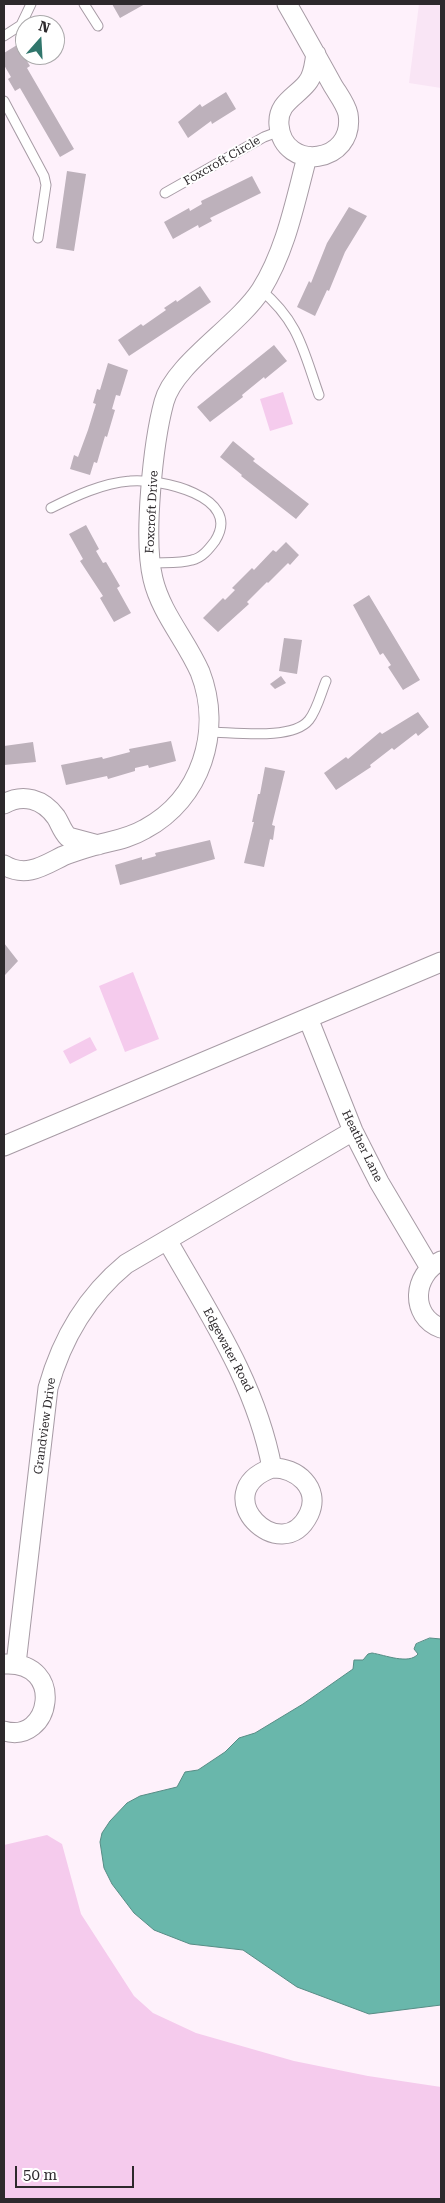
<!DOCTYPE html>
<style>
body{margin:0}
#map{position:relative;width:445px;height:2203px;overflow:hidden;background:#fef1fb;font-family:"Roboto Serif",serif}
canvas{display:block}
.frame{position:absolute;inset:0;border:5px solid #2d292c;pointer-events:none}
.north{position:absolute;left:15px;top:15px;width:50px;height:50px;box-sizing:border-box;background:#fff;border:1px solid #aba9ab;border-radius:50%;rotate:19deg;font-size:14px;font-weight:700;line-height:20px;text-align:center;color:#2d292c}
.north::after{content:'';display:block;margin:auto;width:18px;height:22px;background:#30766c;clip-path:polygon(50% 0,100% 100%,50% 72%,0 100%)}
.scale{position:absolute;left:15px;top:2166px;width:119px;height:22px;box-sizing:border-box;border:2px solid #2d292c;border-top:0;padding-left:6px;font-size:15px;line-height:18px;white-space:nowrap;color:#2d292c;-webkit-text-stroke:4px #fff;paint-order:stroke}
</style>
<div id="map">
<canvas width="445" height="2203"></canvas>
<div class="frame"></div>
<div class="north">N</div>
<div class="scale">50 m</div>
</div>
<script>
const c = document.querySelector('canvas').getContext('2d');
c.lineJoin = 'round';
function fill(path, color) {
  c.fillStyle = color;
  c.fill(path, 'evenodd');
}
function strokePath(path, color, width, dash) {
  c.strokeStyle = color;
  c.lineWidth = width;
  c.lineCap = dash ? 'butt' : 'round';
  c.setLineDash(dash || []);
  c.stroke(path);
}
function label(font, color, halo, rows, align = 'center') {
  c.font = font + ' "Roboto Serif",serif';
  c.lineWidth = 4;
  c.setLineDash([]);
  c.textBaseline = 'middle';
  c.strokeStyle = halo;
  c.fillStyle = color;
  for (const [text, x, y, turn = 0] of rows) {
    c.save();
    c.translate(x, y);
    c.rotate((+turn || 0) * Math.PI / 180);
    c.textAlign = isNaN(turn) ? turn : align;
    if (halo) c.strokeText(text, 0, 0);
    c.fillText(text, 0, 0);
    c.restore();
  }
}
const built = new Path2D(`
 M419,4H441V88L409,83Z`);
const green = new Path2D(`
 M283,392L293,424L270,431L260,399Z
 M133,972L159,1039L125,1052L99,986Z
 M90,1037L97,1050L70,1064L63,1051Z
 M47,1835L62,1844L81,1914L134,1996L153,2013L196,2033L294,2061L368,2076L441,2087V2199H4V1845Z`);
const water = new Path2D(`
 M430,1638L441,1639V2005L369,2014L297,1987L243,1950L190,1944L154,1930L134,1913L112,1884L104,1868L100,1842L102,1833L110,1821L127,1803L140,1796L177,1787L185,1772L198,1770L225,1752L239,1738L255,1733L303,1704L353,1669L354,1660H363L368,1654L372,1653C385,1655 409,1665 418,1654L414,1649L416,1644Z`);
const building = new Path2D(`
 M112,4H145L120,18Z
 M17,45L30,66L27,68L74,149L60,157L20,88L15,91L8,79L11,77L4,65V53Z
 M226,92L236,109L212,124L211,121L188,138L178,122L200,104L202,107Z
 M67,171L86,174L74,251L56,248Z
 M252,176L261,193L210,218L212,221L199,228L198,225L173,239L164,222L189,208L190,211L202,204L201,201Z
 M349,207L367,216L345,252L329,291L327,290L315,316L297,307L309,281L311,283L327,243Z
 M200,286L211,302L129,356L118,340L141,324L143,326L166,310L164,308L176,300L177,302Z
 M274,345L287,361L265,379L264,377L242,395L243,397L210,422L197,407Z
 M108,363L128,370L120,396L116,395L112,409L115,410L107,437L105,436L97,463L94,462L90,475L70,469L74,455L78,457L88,430L96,404L93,403L97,389L100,390Z
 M233,441L255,459L253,461L309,504L296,519L241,476L242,475L220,457Z
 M86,525L99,549L96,551L103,563L106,562L120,586L117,588L131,613L114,622L100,598L103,596L80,561L83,559L69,534Z
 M286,542L299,555L290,565L288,563L268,583L267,582L247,602L249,604L218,632L203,618L223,598L225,600L235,590L232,588L252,568L254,570L273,550L276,552Z
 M369,595L420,680L403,690L388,667L391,665L383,653L380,655L353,605Z
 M284,638L302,640L297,674L279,671Z
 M281,676L286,683L275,689L270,684Z
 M418,712L429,727L418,736L416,733L394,750L392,748L370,765L371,767L336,790L324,773L346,757L348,759L380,732L382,734Z
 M171,741L176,761L149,768L148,765L135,768V771L108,779L107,776L66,785L61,765L102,757L103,759L130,752L129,749Z
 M33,742L36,762L4,765V746Z
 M265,767L285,771L272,825L275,826L273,840L270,839L264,867L244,863L254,822H252L258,794H260Z
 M210,840L215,859L120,885L115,865L142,857V860L156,856L155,853Z
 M4,943L18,961L5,975L4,974Z`);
const lane = new Path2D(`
 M84,4L98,26
 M4,36L21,25L31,4
 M4,101L44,176L46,185L38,238
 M165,193L264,137L280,131
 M261,290C299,322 303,350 319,395
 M51,508C75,496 103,483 130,481C158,478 244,496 215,541C209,549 202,558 192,560C179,564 163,562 150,563
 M208,732C233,732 292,741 309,720C317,710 321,693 326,681`);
const street = new Path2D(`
 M287,4C302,30 317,57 332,84C337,93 346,104 348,114C356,164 283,173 279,125C277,103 296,97 307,83C314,75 314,64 316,54
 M4,804C23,793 43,799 56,817C60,823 62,831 68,837L98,845
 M4,865C26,878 43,866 63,856C73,852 83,849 93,846C111,841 128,839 145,829C201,799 223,731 200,672C186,640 161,613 153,579C143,539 153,443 164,402C174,364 237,327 261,290C286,250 295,202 307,157
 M308,1018L353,1131L379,1182L430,1268
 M4,1146L441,962
 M167,1240C209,1314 256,1383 272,1468C204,1493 282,1570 309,1514C321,1488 296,1467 272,1468
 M441,1261C413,1274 409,1316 441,1328
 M16,1664L48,1388C62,1338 86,1297 126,1264L353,1131
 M4,1731C51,1745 66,1661 5,1664`);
const streetNames = [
 ["Foxcroft Circle",222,161,-30],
 ["Foxcroft Drive",152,512,-87],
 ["Heather Lane",362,1146,64],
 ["Edgewater Road",228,1350,62],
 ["Grandview Drive",45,1426,-82]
];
fill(built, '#f9e5f5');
fill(green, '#f5cbed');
fill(water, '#69b7ab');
strokePath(water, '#578c85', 1);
fill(building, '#bdb1bb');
strokePath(lane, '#a79ba5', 11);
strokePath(street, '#a79ba5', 21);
strokePath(lane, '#fff', 9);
strokePath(street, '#fff', 19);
label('12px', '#2d292c', '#fff', streetNames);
</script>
